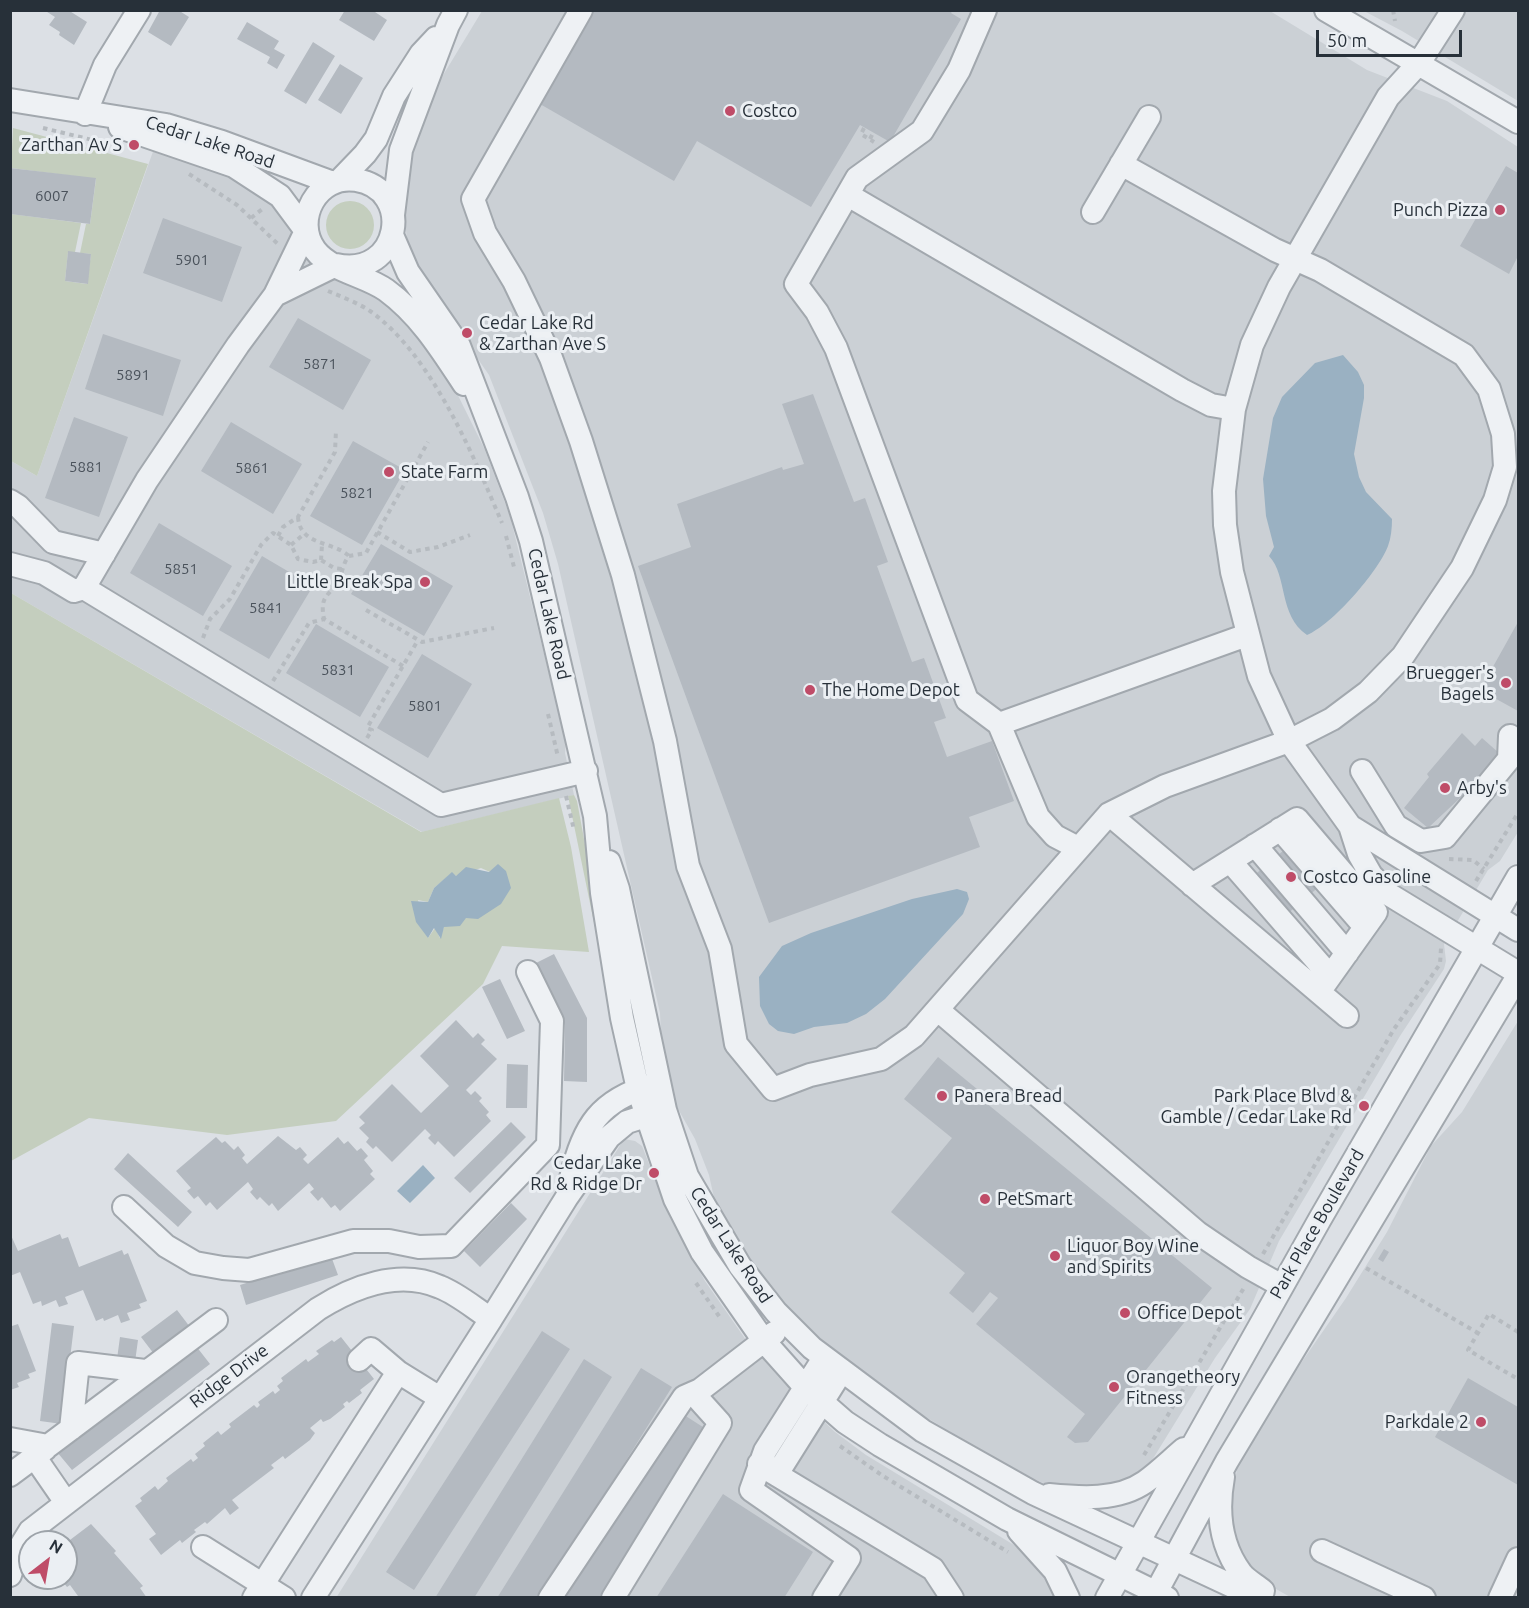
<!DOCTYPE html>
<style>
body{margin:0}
#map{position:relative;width:1529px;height:1608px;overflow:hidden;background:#dce0e5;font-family:Ubuntu,sans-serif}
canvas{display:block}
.frame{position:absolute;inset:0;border:12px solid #273039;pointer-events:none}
.north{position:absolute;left:18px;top:1530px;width:60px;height:60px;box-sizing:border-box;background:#ebeff3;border:2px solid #9da3a9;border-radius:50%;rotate:31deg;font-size:16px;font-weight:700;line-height:24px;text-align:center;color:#273039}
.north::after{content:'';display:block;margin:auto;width:21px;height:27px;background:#bf4c68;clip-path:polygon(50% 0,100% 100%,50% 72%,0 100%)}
.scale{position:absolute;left:1316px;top:30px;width:146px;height:27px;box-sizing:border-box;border:3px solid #273039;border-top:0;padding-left:8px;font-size:18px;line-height:21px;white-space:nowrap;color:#273039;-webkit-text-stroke:4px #ebeff3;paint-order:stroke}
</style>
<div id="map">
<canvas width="1529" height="1608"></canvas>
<div class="frame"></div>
<div class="north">N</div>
<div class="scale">50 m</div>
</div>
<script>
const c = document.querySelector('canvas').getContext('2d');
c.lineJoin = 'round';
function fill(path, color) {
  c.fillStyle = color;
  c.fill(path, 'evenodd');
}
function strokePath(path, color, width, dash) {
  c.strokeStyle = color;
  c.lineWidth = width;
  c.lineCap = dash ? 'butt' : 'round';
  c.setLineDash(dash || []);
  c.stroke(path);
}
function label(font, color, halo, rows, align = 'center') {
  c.font = font + ' Ubuntu,sans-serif';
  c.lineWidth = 6;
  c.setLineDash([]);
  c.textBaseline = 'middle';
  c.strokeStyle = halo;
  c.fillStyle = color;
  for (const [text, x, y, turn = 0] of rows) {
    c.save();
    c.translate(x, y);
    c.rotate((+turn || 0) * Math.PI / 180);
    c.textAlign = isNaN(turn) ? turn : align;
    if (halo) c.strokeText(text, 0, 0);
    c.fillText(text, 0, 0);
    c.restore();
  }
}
const built = new Path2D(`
 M482,11H1270L1367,70L1447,101L1518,147V832L1500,861L1488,870L1444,944L1446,961L1444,969L1400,1036L1279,1241L1250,1309L1215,1358L1154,1457L1145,1470L1128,1479L1091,1488L1043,1483L1019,1473L909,1407L817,1339L761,1281L717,1211L709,1175L695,1139L673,1100L662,1057L660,1013L558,564L543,513L489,375L420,276L407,241L404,210L409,160L428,100Z
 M1364,11H1518V101L1402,31Z
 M155,146L256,186L365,288L397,309L443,365L485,450L510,516L566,742L565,753L574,795L422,832L11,593V461L37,476Z
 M1518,1021V1597L1292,1598L1267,1584L1255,1573L1239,1549L1229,1512L1237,1469L1274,1402L1346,1298L1387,1232L1431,1146L1462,1112Z
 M624,1139L635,1141L642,1146L670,1217L705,1281L746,1340L782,1381L835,1432L866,1455L1014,1545L1042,1574L1056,1598H336Z`);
const green = new Path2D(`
 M13,128L148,164L37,476L11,461V214L81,223L75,252H68L65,281L87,284L91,254L80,253L86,224H90L96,179L11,168Z
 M326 225a24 24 0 1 1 48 0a24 24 0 1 1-48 0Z
 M11,593L421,832L559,798L571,847L589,952L502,946L483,984L336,1121L227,1135L89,1118L11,1161ZM481,868L490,872L444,927L440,938L435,928L428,938L418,900L428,902L434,888L452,873L456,876Z
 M574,795L577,801L605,953L600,952L568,796Z`);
const water = new Path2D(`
 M1343,355L1358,372L1364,385V398L1354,454L1359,477L1366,492L1392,519C1392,528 1391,538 1388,546C1378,572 1332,625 1307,635C1278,615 1288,576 1269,556L1274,547L1266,516L1263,479L1273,418L1282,397L1315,363Z
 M498,864L506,871L511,888L501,904L478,919L466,918L460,926L444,927L441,939L434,928L428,938L416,922L411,901L428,902L434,888L452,872L456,876L466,867L489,872Z
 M957,889L967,892L969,899L963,914L885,999L866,1014L847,1023L814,1027L794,1034L778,1031L769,1024L760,1006L759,977L782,946L811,933L912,899Z
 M423,1165L435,1178L410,1203L397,1191Z`);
const building = new Path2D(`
 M44,10H68L87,22L74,45L59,35L60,32L49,25L55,17Z
 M160,10H178L189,17L171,46L148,32Z
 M345,10H372L387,20L374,41L339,20Z
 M594,10H953L951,13L961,19L890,142L860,125L811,207L697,141L674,181L540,104Z
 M247,22L279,41L274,49L285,55L277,69L267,63L270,57L237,39Z
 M313,42L335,56L306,104L284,91Z
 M340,64L363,78L341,114L318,100Z
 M1506,166L1518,173V256L1509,274L1460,246Z
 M10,168L96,178L90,224L10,214Z
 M163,218L242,247L222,302L143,273Z
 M68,251L91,254L88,284L65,281Z
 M298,318L371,360L343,410L269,367Z
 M103,334L181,360L163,416L85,389Z
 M813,394L854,502L865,498L888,562L877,566L912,662L924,658L946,718L934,722L947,757L992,741L1014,801L969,817L980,847L769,923L638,566L691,547L677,504L782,467L783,470L804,464L782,404Z
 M74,417L128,437L99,517L45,498Z
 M231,422L302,464L273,514L201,471Z
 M353,441L405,470L362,545L310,516Z
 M159,523L232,566L203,616L130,573Z
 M381,544L453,586L424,636L351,594Z
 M262,556L313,586L269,659L219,630Z
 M1518,622V711L1480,690Z
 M316,624L389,667L360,717L286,673Z
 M422,654L472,684L428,758L377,728Z
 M1462,733L1475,746L1482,738L1499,753L1460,798L1428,828L1404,808L1429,777L1427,774Z
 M1303,834L1336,872L1278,922L1245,883Z
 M554,954L587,1018V1082L564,1081L565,1025L534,964Z
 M500,979L525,1031L507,1039L482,987Z
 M456,1020L473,1038L478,1033L485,1040L481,1044L497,1059L466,1090L471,1095L475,1091L482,1098L479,1101L489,1112L486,1115L491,1121L454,1157L438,1141L435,1145L428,1138L431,1135L425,1129L392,1162L376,1146L373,1149L366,1142L369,1138L359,1128L365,1123L359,1117L392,1084L421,1113L449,1086L420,1056Z
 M938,1057L977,1089L974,1093L1212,1288L1088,1442L1075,1443L1067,1437L1085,1414L976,1324L998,1298L990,1292L973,1313L949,1293L965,1273L891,1212L952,1138L904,1099Z
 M507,1064L528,1065L527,1108H506Z
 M511,1122L526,1137L470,1193L454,1178Z
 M278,1136L296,1150L300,1147L307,1155L303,1159L308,1164L338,1137L344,1144L348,1141L357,1151L361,1148L368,1156L364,1160L373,1171L370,1174L375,1179L340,1211L335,1205L331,1208L322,1197L318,1201L310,1192L314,1189L309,1183L278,1211L272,1203L269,1206L260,1197L257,1200L250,1192L253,1189L248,1182L217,1210L210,1202L206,1206L198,1196L194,1199L187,1191L191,1188L176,1171L216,1137L222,1143L225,1141L234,1150L238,1146L245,1155L242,1158L247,1164Z
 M128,1153L192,1212L178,1227L114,1169Z
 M511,1203L527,1219L480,1267L464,1251Z
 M10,1233L18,1251L60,1234L62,1239L68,1237L79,1267L122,1250L124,1255L128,1253L147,1301L139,1304L141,1308L127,1313L130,1320L121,1323L118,1315L104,1321L103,1318L96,1321L83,1290L65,1297L68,1304L59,1307L56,1300L42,1306L41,1301L33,1304L20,1272L10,1276Z
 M1384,1249L1389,1252L1383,1262L1378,1259Z
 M331,1256L338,1275L246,1305L240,1285Z
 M177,1310L190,1327L154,1354L141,1337Z
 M10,1322L12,1326L18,1324L36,1371L28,1374L30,1378L17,1383L19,1387L10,1390Z
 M52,1323L74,1326L62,1424L40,1421Z
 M542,1331L570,1349L414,1590L386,1572Z
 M120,1337L138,1340L135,1362L117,1359Z
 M341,1337L374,1379L360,1390L362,1393L349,1403L347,1401L343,1404L345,1407L330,1419L323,1422L321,1419L310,1428L315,1433L310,1440L285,1459L283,1456L271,1465L274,1468L232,1500L239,1508L230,1515L225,1508L207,1524L205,1522L194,1530L196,1532L182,1543L180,1540L161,1555L149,1539L156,1534L135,1506L142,1501L140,1498L155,1486L158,1490L168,1481L166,1478L191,1459L193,1462L198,1458L195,1454L205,1446L203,1443L218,1431L221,1435L231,1427L229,1424L254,1405L257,1408L260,1405L258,1402L273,1391L275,1394L280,1390L277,1386L283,1381L281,1378L306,1359L308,1362L319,1354L316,1351L332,1340L334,1342Z
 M196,1346L210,1364L72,1470L57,1452Z
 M584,1359L612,1377L474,1598H435Z
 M641,1368L672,1387L540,1598H497Z
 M1468,1378L1518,1407V1485L1435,1437Z
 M681,1413L706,1429L599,1598H565Z
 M723,1494L813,1552L784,1598H656Z
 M91,1524L116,1551L114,1553L143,1586L140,1588L147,1598H76L78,1596L70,1585L67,1587L60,1578H66V1552L70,1549L66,1543Z`);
const path = new Path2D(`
 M1393,10L1395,21
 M43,128L109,144
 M864,128L861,134L874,142
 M870,139L873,133
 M189,174L237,205L279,245
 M251,218L265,207
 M328,291C342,297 358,303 370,311C432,355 473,455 502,523
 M298,517C300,546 333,541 349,556
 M377,532L410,552L438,547L470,535
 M278,536L283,527L298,517L335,452L336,430
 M506,536L514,567
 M291,545L304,534
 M321,560L322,545
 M366,610L422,642L494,628
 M203,638L210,619L230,599L261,545L273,533L291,545L298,559L313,562L321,560L334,568L342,569
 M403,666L324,619C319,594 330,597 339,579C343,571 343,563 349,556L366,553L428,442
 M273,681L309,623L324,619
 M548,714L558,757
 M367,738L372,730L367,728L418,640
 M566,796L574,830
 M1449,859L1473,860L1484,869
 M1476,881L1518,813
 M1263,1254L1394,1029L1440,964L1441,948
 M1366,1268L1478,1333
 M696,1283L721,1319
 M1518,1332L1489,1314L1468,1350L1518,1379
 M840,1446L883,1476L1008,1552
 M1144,1455L1245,1286`);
const minor = new Path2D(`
 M581,10L473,199L485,233L514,281L551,358L581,441L623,575L665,741L688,866L720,949L736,1044L773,1089L810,1075L881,1059L914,1036L1109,814L1165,786L1289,741L1332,719L1368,692L1403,656L1462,568L1495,500L1505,467L1503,434L1489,389L1464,355L1320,270L1275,250L1121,164
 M985,10L959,70L922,131L857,178L796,284L817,312L836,348L967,700L999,724L1038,817L1055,836L1078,848
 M1326,10L1518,122
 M1453,10L1419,63L1388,97L1279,287L1252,345L1234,409L1224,491L1225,525L1232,572L1259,676L1289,741L1350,826L1359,854L1371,875L1390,895L1518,973
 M10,100L166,125L222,142L333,183
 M85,114L105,65L139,10
 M120,127L234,166L280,196L306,231
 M340,180L365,154L376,139L394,96L421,54L436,38
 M848,195L1182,390L1211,405L1234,409
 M1093,212L1149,117
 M393,215L401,150L448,25L456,10
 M392,235L408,272L459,346L517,497L531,541L595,816L602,893L622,1018L638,1089L675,1199L702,1252L764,1341L805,1387L845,1422L880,1445L1007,1519L1167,1598
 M336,265C401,279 415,189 356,180C317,174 293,220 315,250C331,271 365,275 386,290C420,315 441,349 464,384
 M275,295L336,265
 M10,501L18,506L53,542L104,554
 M10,564L44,573L74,591L84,588L147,480L238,345L275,295L306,231
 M84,588L441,805L586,771
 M999,724L1247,635
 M1362,771L1396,826L1421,841L1445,837L1509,759L1510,736
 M1109,814L1347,1016
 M1350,826L1518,930
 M1280,829L1365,927
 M1255,845L1347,953
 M1230,861L1330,976
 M609,862L618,889L665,1110L687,1176L740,1266L776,1312L812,1348L923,1431L1033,1493L1258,1598
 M1192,885L1297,819L1376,912L1319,992
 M938,1010L1198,1233L1248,1267L1282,1286
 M571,1178C583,1126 600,1100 652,1085
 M124,1207L166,1246L195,1263L223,1268L249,1270L353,1241H389L419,1247L451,1246L548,1145L552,1021L528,972
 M491,1319L567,1197L609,1137L627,1122L658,1112
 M359,1360L371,1349L398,1372L440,1398
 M71,1429L78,1363L145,1371
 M10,1439L48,1446L216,1320
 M34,1456L65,1501
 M759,1464L933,1569L952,1598
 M777,1474L841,1372
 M10,1475L45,1449
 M1223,1477C1217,1510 1220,1545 1241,1573C1246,1580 1256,1585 1263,1591
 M1049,1495C1080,1498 1118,1501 1145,1482C1159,1472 1171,1460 1184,1449
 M1019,1531L1055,1571L1068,1598
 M203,1547L284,1598
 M1322,1551L1424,1598
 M10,1575L17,1552L30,1531L318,1309C353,1287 399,1269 440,1287C458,1294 474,1308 491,1319L313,1598
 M254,1598L398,1372
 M550,1598L684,1397L700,1390L774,1333
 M613,1598L720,1423L693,1393
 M824,1598L849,1558L751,1490L765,1451L824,1358
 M1107,1598L1320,1219L1518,877
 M1153,1598L1227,1461L1518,976
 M1500,1598L1518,1559`);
const markers = [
 [730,111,6,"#bf4c68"],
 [134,145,6,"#bf4c68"],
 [1500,210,6,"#bf4c68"],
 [467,333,6,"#bf4c68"],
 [389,472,6,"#bf4c68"],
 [425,582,6,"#bf4c68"],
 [1506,683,6,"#bf4c68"],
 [810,690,6,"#bf4c68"],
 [1445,788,6,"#bf4c68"],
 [1291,877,6,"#bf4c68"],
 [942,1096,6,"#bf4c68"],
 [1364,1106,6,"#bf4c68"],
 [654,1173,6,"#bf4c68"],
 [985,1199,6,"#bf4c68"],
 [1055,1256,6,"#bf4c68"],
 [1125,1313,6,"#bf4c68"],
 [1114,1387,6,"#bf4c68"],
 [1481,1422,6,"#bf4c68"]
];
const numberNames = [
 ["6007",52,196],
 ["5901",192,260],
 ["5871",320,364],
 ["5891",133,375],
 ["5881",86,467],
 ["5861",252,468],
 ["5821",357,493],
 ["5851",181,569],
 ["5841",266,608],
 ["5831",338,670],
 ["5801",425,706]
];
const poiNames = [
 ["Costco",742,111],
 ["Zarthan Av S",122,145,"right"],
 ["Punch Pizza",1488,210,"right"],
 ["Cedar Lake Rd",479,323],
 ["& Zarthan Ave S",479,344],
 ["State Farm",401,472],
 ["Little Break Spa",413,582,"right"],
 ["Bruegger's",1494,673,"right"],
 ["Bagels",1494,694,"right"],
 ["The Home Depot",822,690],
 ["Arby's",1457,788],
 ["Costco Gasoline",1303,877],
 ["Panera Bread",954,1096],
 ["Park Place Blvd &",1352,1096,"right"],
 ["Gamble / Cedar Lake Rd",1352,1117,"right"],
 ["Cedar Lake",642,1163,"right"],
 ["Rd & Ridge Dr",642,1184,"right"],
 ["PetSmart",997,1199],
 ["Liquor Boy Wine",1067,1246],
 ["and Spirits",1067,1267],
 ["Office Depot",1137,1313],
 ["Orangetheory",1126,1377],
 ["Fitness",1126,1398],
 ["Parkdale 2",1469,1422,"right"]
];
const streetNames = [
 ["Cedar Lake Road",210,142,18],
 ["Cedar Lake Road",549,614,77],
 ["Park Place Boulevard",1317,1224,-60],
 ["Cedar Lake Road",731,1245,57],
 ["Ridge Drive",229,1376,-37]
];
fill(built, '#cbd0d5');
fill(green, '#c4cebe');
fill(water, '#9ab1c2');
fill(building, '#b4bac1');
strokePath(minor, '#a2a8ae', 26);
strokePath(path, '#b6bbc0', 4, [4.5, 4.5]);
strokePath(minor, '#eef1f4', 22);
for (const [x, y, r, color] of markers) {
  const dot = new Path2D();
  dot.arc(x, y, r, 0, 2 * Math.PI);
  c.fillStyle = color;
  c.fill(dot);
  strokePath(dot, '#ebeff3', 2);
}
label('15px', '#4a525b', null, numberNames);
label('18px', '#273039', '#ebeff3', poiNames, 'left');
label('18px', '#273039', '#ebeff3', streetNames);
</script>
